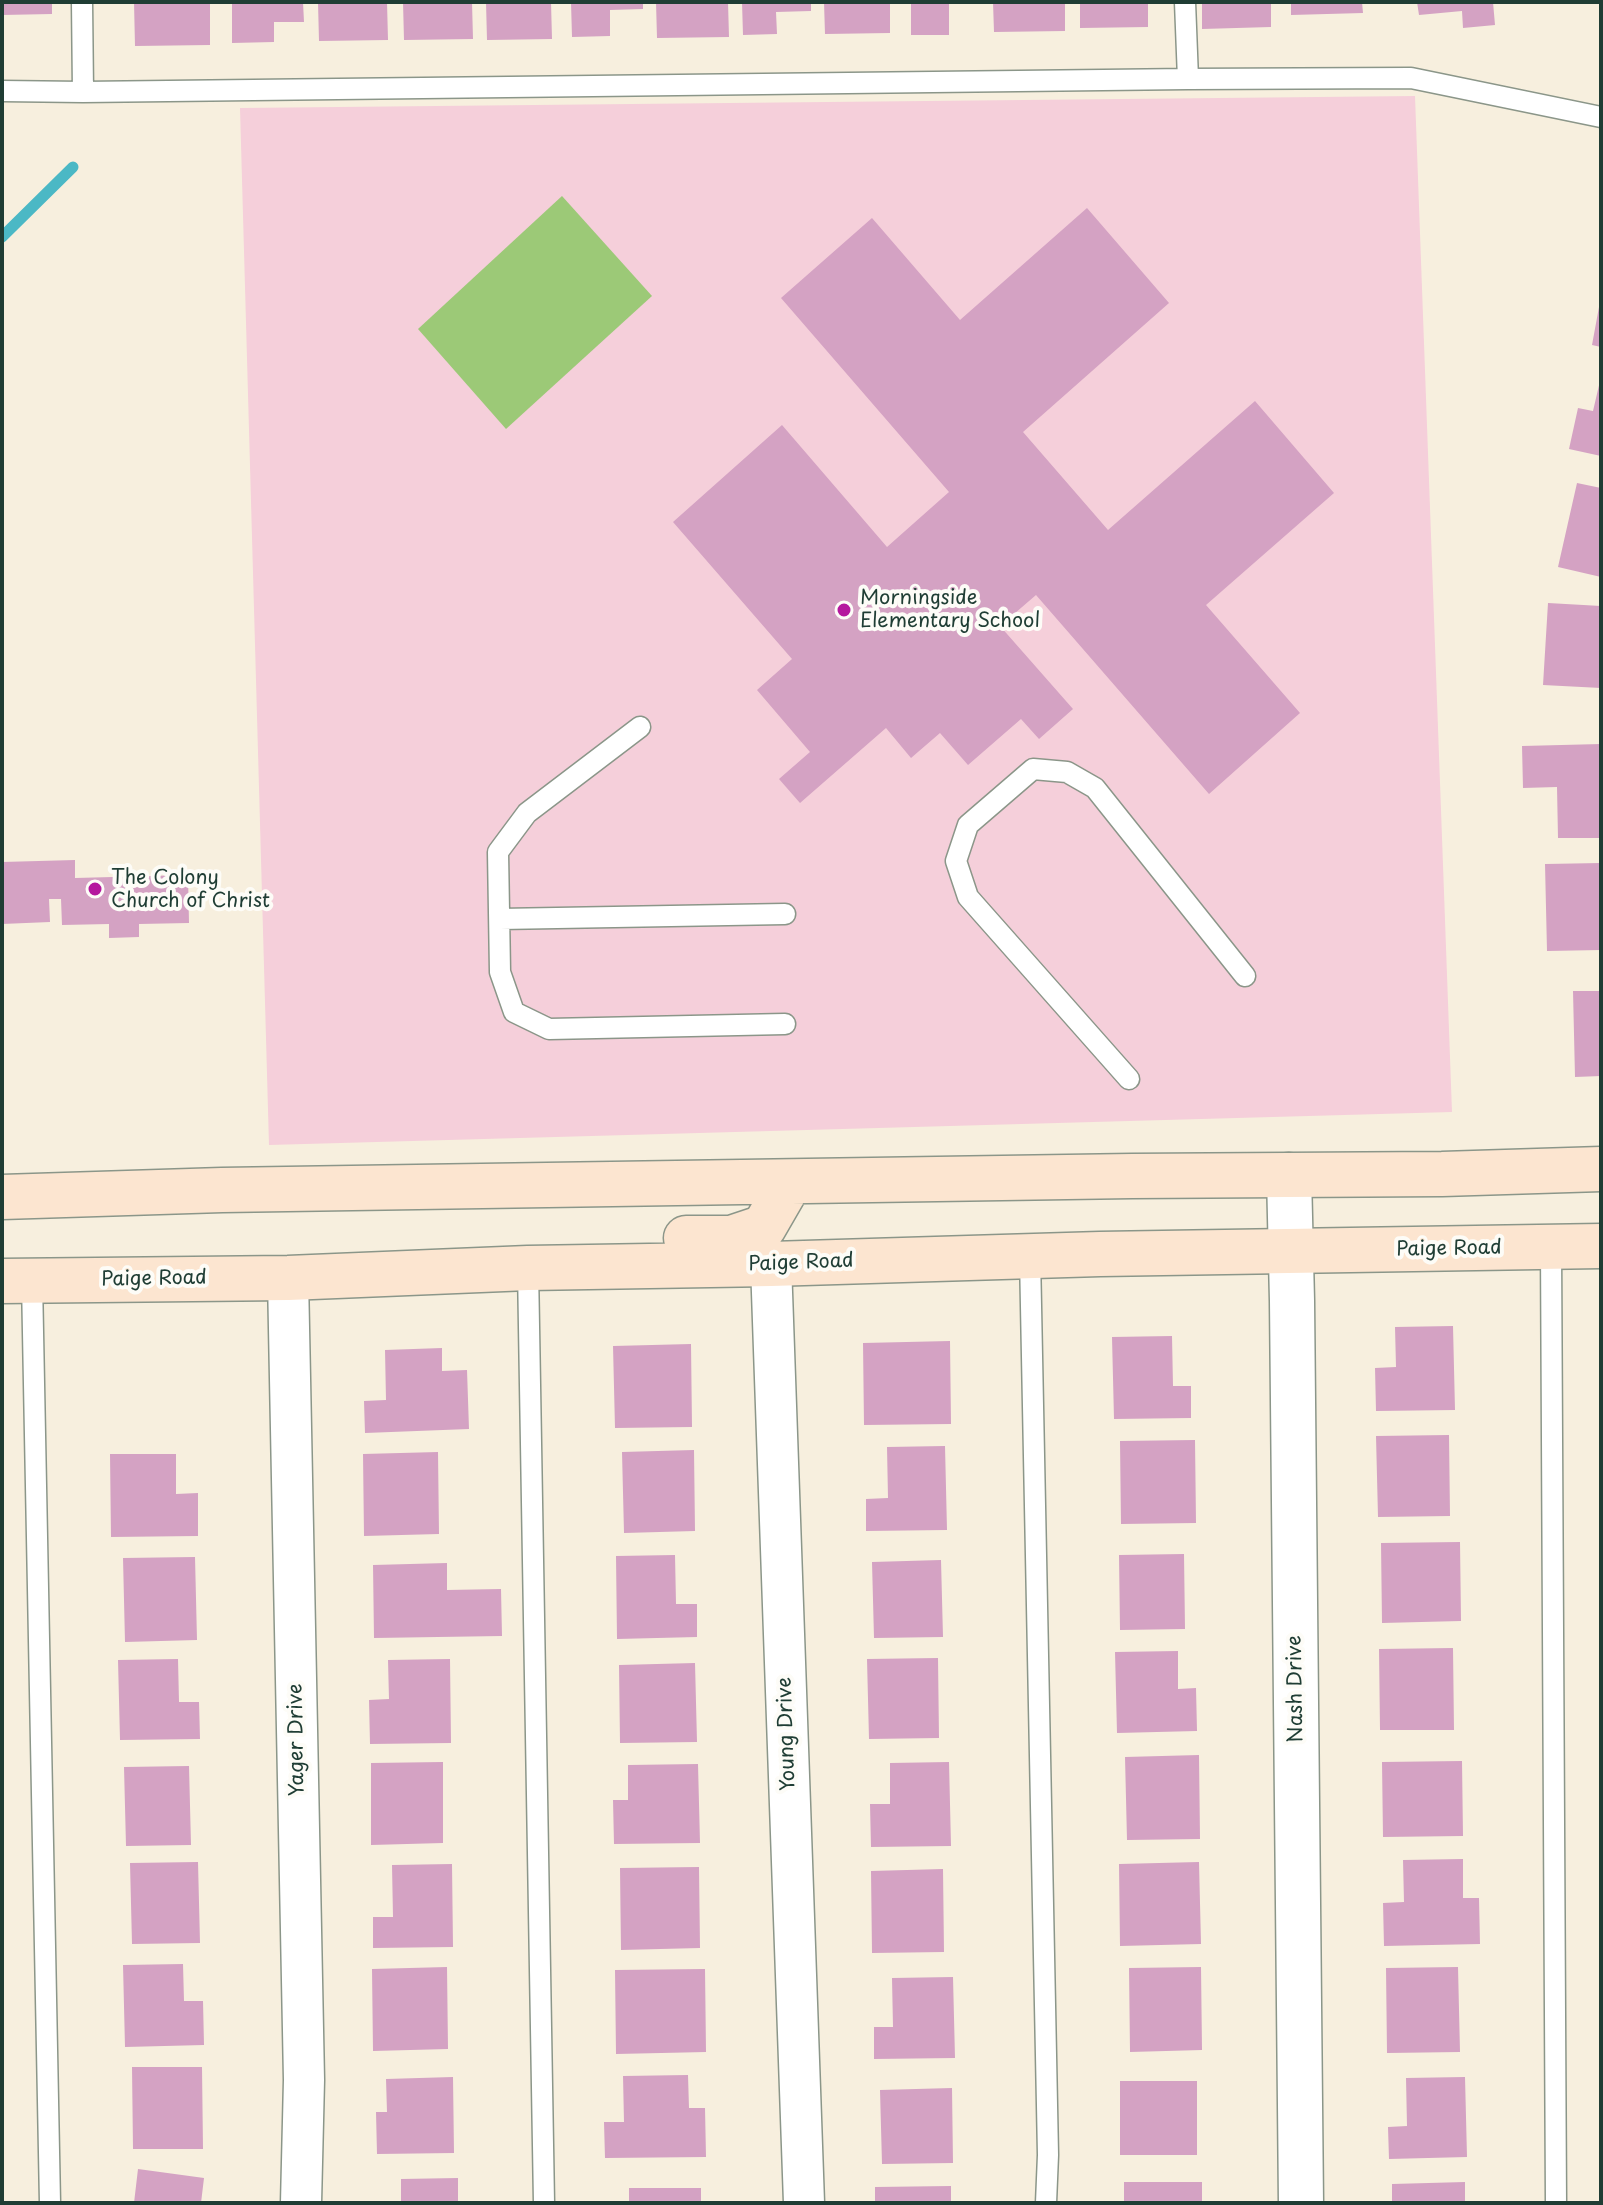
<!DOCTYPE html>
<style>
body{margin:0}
#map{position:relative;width:1603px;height:2205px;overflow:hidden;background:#f7efde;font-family:"Playpen Sans",sans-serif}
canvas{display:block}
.frame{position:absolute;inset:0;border:4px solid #1f3d34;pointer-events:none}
</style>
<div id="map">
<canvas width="1603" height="2205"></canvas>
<div class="frame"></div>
</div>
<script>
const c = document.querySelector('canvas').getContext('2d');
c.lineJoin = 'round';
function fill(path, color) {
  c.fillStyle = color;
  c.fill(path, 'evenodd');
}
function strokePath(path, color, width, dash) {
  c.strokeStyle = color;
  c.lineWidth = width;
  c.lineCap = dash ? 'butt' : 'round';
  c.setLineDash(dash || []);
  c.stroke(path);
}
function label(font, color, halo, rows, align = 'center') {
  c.font = font + ' "Playpen Sans",sans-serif';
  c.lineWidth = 8;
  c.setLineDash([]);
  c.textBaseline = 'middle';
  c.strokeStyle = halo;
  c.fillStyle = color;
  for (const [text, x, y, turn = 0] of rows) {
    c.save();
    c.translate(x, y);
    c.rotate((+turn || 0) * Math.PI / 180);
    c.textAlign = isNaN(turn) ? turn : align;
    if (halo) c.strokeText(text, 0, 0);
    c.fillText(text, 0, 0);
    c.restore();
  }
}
const built = new Path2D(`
 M1415,96L1452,1112L269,1145L240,108Z`);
const green = new Path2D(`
 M562,196L652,296L506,429L418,329Z`);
const stream = new Path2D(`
 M2,237L73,167`);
const building = new Path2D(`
 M2,2H52V14L2,15Z
 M134,2H210V45L135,46Z
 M232,2H303L304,22H274V42L232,43Z
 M318,2H387L388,40L319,41Z
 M403,2H472L473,39L404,40Z
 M486,2H551L552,39L487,40Z
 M571,2H643V9L610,10V36L572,37Z
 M656,2H728L729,37L657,38Z
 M742,2H811V11L776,12L777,34L743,35Z
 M824,2H890V33L825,34Z
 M911,2H949V35H911Z
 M993,2H1065V31L994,32Z
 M1080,2H1148V27L1080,28Z
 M1202,2H1271V27L1202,29Z
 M1291,2H1362L1363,13L1291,15Z
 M1417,2H1493L1495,25L1463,28L1462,11L1419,15Z
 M1087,208L1169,303L1023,432L1108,530L1255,401L1334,493L1206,605L1300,713L1209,794L1036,595L1000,626L1073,709L1039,739L1021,719L968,765L940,733L911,758L886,728L800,803L779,779L810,752L757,690L792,659L673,522L782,425L887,547L949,492L781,298L872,218L960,320Z
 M1599,307H1601V347L1592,345Z
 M1600,381H1601V456L1569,449L1578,408L1593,411Z
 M1577,483L1601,488V577L1558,567Z
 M1548,603L1601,606V688L1543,685Z
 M1601,744V838H1558L1557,787L1523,788L1522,746Z
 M75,860V878L188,875L189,923L139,924V937L109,938V924L62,925L61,899H49L50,922L2,924V862Z
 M1601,863V950L1547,951L1545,864Z
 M1573,991H1601V1076L1575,1077Z
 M1453,1326L1455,1410L1376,1411L1375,1368L1396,1367L1395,1327Z
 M1172,1336L1173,1386H1191V1418L1114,1419L1112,1337Z
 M950,1341L951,1424L864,1425L863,1343Z
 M691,1344L692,1427L615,1428L613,1346Z
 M442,1348V1371L467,1370L469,1429L365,1433L364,1401L386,1400L385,1350Z
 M1449,1435L1450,1516L1378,1517L1376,1436Z
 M1195,1440L1196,1523L1121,1524L1120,1441Z
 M945,1446L947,1530L866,1531V1499L888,1498L887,1447Z
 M694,1450L695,1531L624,1533L622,1452Z
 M438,1452L439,1534L364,1536L363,1454Z
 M110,1454H176V1494L198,1493V1536L111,1537Z
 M1460,1542L1461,1621L1382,1623L1381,1543Z
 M1184,1554L1185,1629L1120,1630L1119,1555Z
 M675,1555L676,1604H697V1637L617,1639L616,1556Z
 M195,1557L197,1640L125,1642L123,1558Z
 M941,1560L943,1637L874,1638L872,1562Z
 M447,1563V1590L501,1589L502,1636L374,1638L373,1565Z
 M1453,1648L1454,1730H1380L1379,1649Z
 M1178,1651V1689L1196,1688L1197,1731L1117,1733L1115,1652Z
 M938,1658L939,1738L869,1739L867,1659Z
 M178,1659L179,1702H199L200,1739L120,1740L118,1660Z
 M450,1659L451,1743L370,1744L369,1700L389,1699L388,1660Z
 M695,1663L697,1742L620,1743L619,1665Z
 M1199,1755L1200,1839L1127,1840L1125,1757Z
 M1462,1761L1463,1836L1383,1837L1382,1762Z
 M443,1762V1843L371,1845V1763Z
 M949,1762L951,1846L871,1847L870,1804H890V1763Z
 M698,1764L700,1843L614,1844L613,1800H628V1765Z
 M189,1766L191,1845L126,1846L124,1767Z
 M1463,1859V1898H1479L1480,1944L1384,1946L1383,1903L1404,1902L1403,1860Z
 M198,1862L200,1943L132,1944L130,1863Z
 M1199,1862L1201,1944L1120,1946L1119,1864Z
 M452,1864L453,1947L373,1948V1917H393L392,1865Z
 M699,1867L700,1948L621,1950L620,1868Z
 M943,1869L944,1952L872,1953L871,1871Z
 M183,1964L184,2001H203L204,2045L125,2047L123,1965Z
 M447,1967L448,2049L373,2051L372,1969Z
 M1201,1967L1202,2050L1130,2052L1129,1968Z
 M1458,1967L1460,2052L1387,2053L1386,1968Z
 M705,1969L706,2052L616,2054L615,1970Z
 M953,1977L955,2058L874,2059V2027H893L892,1978Z
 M132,2067H202L203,2149H133Z
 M688,2075L689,2108H705L706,2157L605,2158L604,2122H624L623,2076Z
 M453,2077L454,2153L377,2154L376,2112H387L386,2079Z
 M1465,2077L1467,2157L1389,2159L1388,2127L1407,2126L1406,2078Z
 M1120,2081H1197V2155H1120Z
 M952,2088L953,2163L882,2164L880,2090Z
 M138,2169L204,2178L201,2203H134Z
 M458,2178V2203H401V2179Z
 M1124,2182H1202V2203H1124Z
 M1465,2182V2203H1392V2184Z
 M951,2186V2203H875V2187Z
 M629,2188H701V2203H629Z`);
const service = new Path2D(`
 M82,2L83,92
 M1185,2L1188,79
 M2,91L83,92L1188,79L1411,78L1601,117
 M640,727L527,813L498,852L500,972L514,1012L549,1029L785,1024
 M500,919L785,914
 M1129,1079L968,897L956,861L968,825L1033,769L1067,772L1095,788L1245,976
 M1551,1247L1556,2203
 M1030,1256L1048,2155L1046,2203
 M528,1268L544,2203
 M32,1281L50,2203`);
const minor = new Path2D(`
 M771,1264L804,2203
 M288,1278L304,2080L301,2203`);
const tertiary = new Path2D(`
 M1289,1175L1292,1301L1301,2203`);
const secondary = new Path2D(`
 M2,1197L222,1190L1132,1176L1442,1174L1601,1169
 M686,1238H731L764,1227L790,1182
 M2,1281L288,1278L528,1268L771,1264L1100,1254L1601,1246`);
const markers = [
 [844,610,8,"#b5179e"],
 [95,889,8,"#b5179e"]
];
const poiNames = [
 ["Morningside",860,598],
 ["Elementary School",860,621],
 ["The Colony",111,878],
 ["Church of Christ",111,901]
];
const streetNames = [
 ["Paige Road",1449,1249,-1],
 ["Paige Road",801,1263,-2],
 ["Paige Road",154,1279,-1],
 ["Nash Drive",1296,1689,-91],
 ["Young Drive",787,1734,-92],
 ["Yager Drive",297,1740,-91]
];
fill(built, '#f5cfda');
fill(green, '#9cc977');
strokePath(stream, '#4bb8c5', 11);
fill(building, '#d4a2c3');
strokePath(service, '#8b9689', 23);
strokePath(minor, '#8b9689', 43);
strokePath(tertiary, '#8b9689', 47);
strokePath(secondary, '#8b9689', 47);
strokePath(service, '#fff', 20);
strokePath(minor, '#fff', 40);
strokePath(tertiary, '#fff', 44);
strokePath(secondary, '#fce5d0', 44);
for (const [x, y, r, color] of markers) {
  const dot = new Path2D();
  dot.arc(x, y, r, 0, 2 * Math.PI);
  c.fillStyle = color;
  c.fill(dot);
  strokePath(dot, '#fdfcf7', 3);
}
label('20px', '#1f3d34', '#fdfcf7', poiNames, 'left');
label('20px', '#1f3d34', '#fdfcf7', streetNames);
</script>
